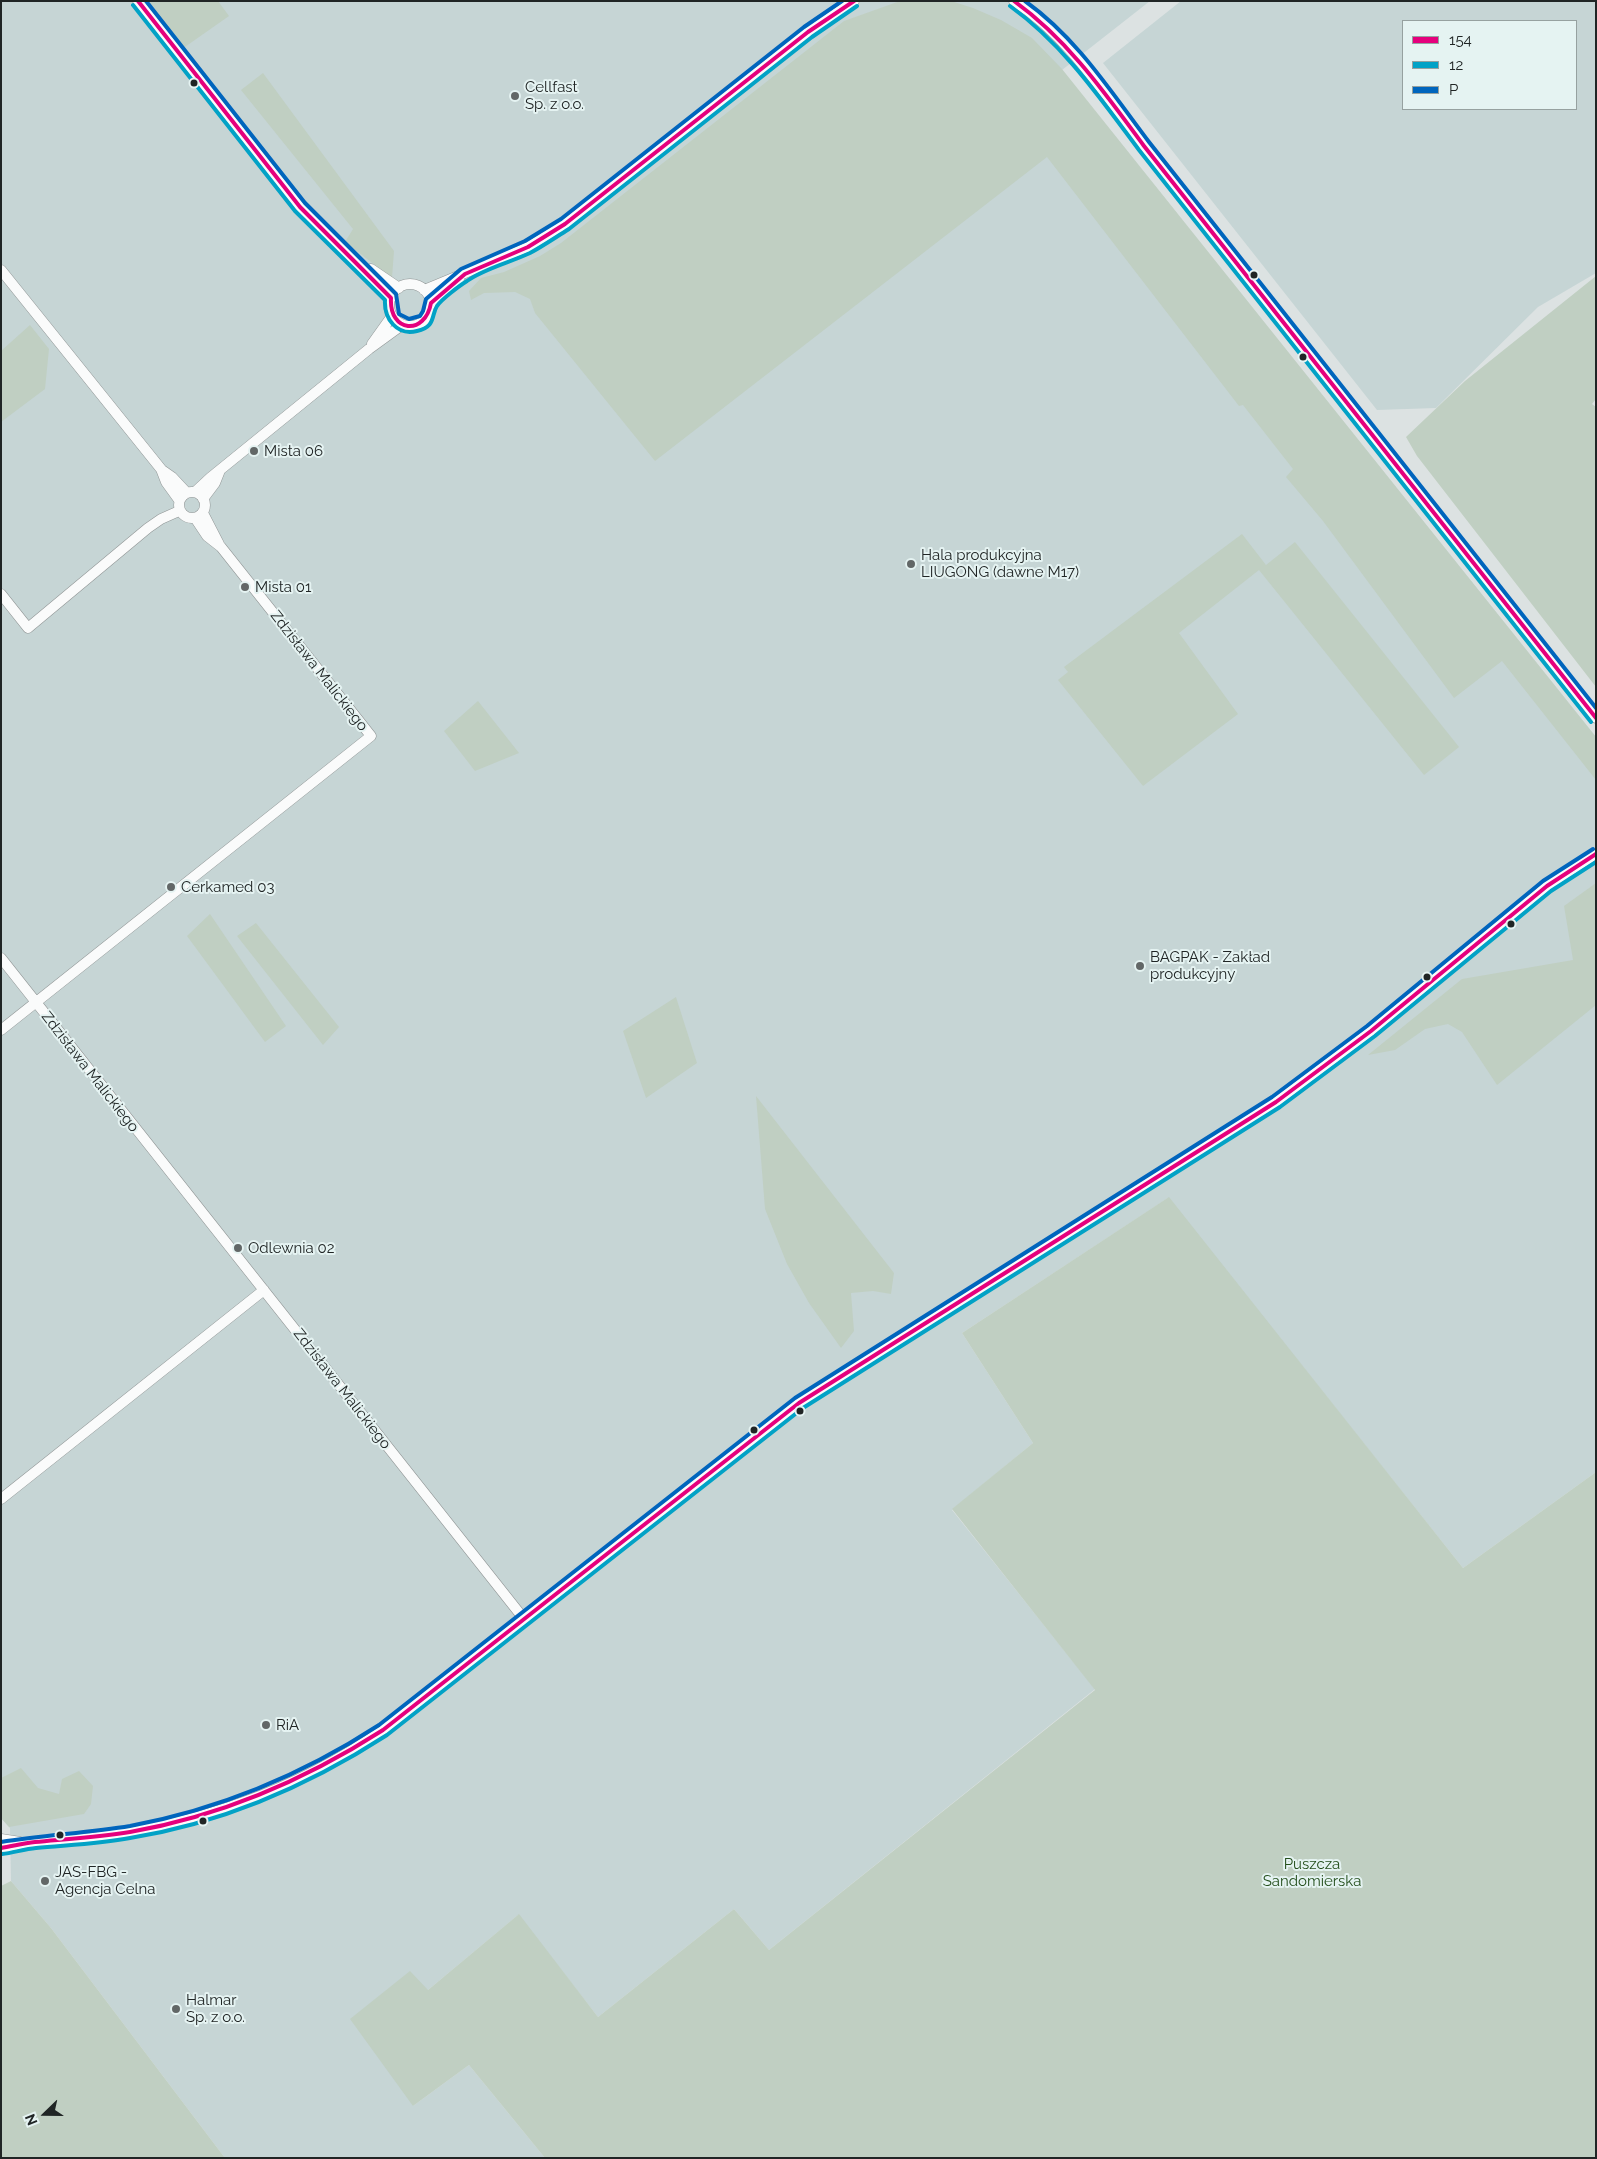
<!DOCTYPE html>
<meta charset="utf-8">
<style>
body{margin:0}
#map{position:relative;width:1597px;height:2159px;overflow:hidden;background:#dce2e2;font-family:Raleway,sans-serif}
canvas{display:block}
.frame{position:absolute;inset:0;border:2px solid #202525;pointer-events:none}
.legend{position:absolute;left:1402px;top:20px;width:175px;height:90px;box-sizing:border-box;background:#e5f3f2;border:1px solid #96a1a0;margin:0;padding:6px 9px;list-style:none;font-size:15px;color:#202525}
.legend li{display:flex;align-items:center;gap:10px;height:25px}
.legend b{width:25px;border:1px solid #96a1a0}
.north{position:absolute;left:20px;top:2089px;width:50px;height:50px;-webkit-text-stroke:4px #e5f3f2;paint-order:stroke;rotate:248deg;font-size:14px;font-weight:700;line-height:20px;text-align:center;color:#202525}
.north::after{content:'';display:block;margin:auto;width:18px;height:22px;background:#202525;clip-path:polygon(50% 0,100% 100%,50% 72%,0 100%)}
</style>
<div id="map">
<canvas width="1597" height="2159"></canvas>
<div class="frame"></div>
<ul class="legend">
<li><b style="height:6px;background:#e5007d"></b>154</li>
<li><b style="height:6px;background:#02a2c6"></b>12</li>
<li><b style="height:6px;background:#0065bd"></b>P</li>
</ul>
<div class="north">N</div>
</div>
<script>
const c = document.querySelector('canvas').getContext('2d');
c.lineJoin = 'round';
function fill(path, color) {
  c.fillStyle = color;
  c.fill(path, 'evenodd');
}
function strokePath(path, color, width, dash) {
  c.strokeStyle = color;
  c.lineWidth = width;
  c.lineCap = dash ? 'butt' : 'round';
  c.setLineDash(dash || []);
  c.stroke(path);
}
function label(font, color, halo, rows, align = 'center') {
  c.font = font + ' Raleway,sans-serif';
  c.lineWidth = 4;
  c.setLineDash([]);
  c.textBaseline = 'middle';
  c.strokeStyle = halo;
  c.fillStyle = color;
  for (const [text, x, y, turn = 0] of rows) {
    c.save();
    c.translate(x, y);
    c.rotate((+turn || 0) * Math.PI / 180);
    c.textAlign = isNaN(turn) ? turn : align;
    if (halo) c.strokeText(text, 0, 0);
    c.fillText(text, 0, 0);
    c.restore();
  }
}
const built = new Path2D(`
 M1,1H1150L1062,70L1596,737V1472L1463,1568L1168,1198L962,1333L1033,1443L952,1510L1095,1689L769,1950L734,1909L598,2017L518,1915L428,1990L413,2106L469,2065L545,2158H225L51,1928L11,1881L10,1828L1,1818Z
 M1181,1H1596V273L1538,307L1436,408L1377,410L1103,63ZM1403,21H1576V109H1403Z`);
const green = new Path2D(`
 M145,1H218L229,16L182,49Z
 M900,1H951L973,8L1001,20L1032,38L1062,69L1596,737V780L1502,661L1454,698L1323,521L1286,477L1293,469L1243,405L1239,406L1047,157L655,461L535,313L530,299L515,292L484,293L471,300L469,291L481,278L504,272L540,256L561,243L844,21Z
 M263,73L394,251L392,278L345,242L353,229L241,90Z
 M1596,276V399L1592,404L1596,407V687L1417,456L1406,437L1465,381Z
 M30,325L49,349L45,389L1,422V351Z
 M1242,534L1266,565L1295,542L1459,747L1424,775L1259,570L1179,633L1238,714L1143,786L1058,680L1068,672L1064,667Z
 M478,701L519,753L475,771L444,731Z
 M1596,883V1005L1497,1085L1462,1032L1448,1024L1425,1029L1395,1050L1368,1055L1462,979L1573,960L1564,906Z
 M210,914L286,1026L265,1042L187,936Z
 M256,923L339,1027L323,1045L237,936Z
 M676,997L697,1063L646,1098L623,1031Z
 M756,1096L894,1273L891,1294L873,1291L851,1293L854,1331L841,1348L809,1303L787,1264L765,1209Z
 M1169,1197L1463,1568L1596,1472V2158H545L469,2065L413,2106L350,2019L410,1971L428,1990L519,1914L598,2017L734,1909L769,1950L1095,1690L952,1509L1033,1443L962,1333Z
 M21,1768L38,1788L59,1794L62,1779L79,1771L93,1786L91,1804L84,1814L9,1827L1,1818V1778Z
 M11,1881L51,1928L225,2158H1V1886Z`);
const minor = new Path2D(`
 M138,1L300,207L391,298
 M1014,1C1069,36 1105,95 1144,146L1596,718
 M371,269L399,288
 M1,270L161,469L166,482L179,500
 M389 305a21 21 0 1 1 42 0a21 21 0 1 1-42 0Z
 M424,290L528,247L565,224L808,32L854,1
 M431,303L459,279
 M372,344L392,316
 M162,470L172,477L187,493
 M179 505a13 13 0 1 1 26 0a13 13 0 1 1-26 0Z
 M195,492L210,478L369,349L402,325
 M203,499L215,483L219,473
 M203,513L219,544
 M1,594L28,628L148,528L161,519L179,511
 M1,958L524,1619
 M1,1030L371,736L221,547L207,536L195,518
 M1,1499L264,1290
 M1,1839L20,1842
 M1,1848C10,1847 18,1844 27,1843C49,1840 70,1840 91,1838C199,1824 293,1792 383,1730L799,1403L1276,1102L1371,1031L1547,886L1596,854`);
const bus1 = new Path2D(`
 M138,1L300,207L391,298C389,333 425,336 431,303L465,274L528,247L565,224L808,32L854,1
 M1014,1C1068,40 1105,93 1144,146L1596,718
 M1,1848C13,1846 24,1843 35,1842C67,1839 98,1837 130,1832C222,1816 305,1780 383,1730L799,1403L1276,1102L1371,1031L1547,886L1596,854`);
const bus2 = new Path2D(`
 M133,5L295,211L385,300C384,319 397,336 417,331C436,327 431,315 437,306C442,299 459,286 467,281C483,269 511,262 530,253C543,246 556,237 569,229L812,37L857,6
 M1010,6C1064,45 1100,98 1139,150L1591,722
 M2,1854C13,1853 24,1849 36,1848C67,1845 99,1844 130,1838C223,1823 308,1786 387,1735L803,1408L1280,1107L1375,1036L1551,891L1596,862`);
const bus3 = new Path2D(`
 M146,1L305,203L396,294L399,314L409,319L420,316L423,311L426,299L461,269L525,241L561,219L804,27L842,1
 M1025,1C1077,38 1111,92 1149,142L1596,708
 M1,1842C44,1835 87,1833 130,1826C221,1809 302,1775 379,1725L795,1398L1272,1097L1367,1026L1543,881L1593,849`);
const markers = [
 [194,83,4.5,"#202525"],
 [515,96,5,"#626767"],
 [1254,275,4.5,"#202525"],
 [1303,357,4.5,"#202525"],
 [254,451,5,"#626767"],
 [911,564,5,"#626767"],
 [245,587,5,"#626767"],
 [171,887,5,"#626767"],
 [1511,924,4.5,"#202525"],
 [1140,966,5,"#626767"],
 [1427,977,4.5,"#202525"],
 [238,1248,5,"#626767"],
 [800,1411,4.5,"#202525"],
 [754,1430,4.5,"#202525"],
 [266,1725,5,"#626767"],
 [203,1821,4.5,"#202525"],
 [60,1835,4.5,"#202525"],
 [45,1881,5,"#626767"],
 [176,2009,5,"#626767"]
];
const poiNames = [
 ["Cellfast",525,87],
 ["Sp. z o.o.",525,104],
 ["Mista 06",264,451],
 ["Hala produkcyjna",921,555],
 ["LIUGONG (dawne M17)",921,572],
 ["Mista 01",255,587],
 ["Cerkamed 03",181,887],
 ["BAGPAK - Zakład",1150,957],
 ["produkcyjny",1150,974],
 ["Odlewnia 02",248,1248],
 ["RiA",276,1725],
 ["JAS-FBG -",55,1872],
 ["Agencja Celna",55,1889],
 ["Halmar",186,2000],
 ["Sp. z o.o.",186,2017]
];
const streetNames = [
 ["Zdzisława Malickiego",319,671,52],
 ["Zdzisława Malickiego",90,1072,52],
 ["Zdzisława Malickiego",342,1389,52]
];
const parkNames = [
 ["Puszcza",1312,1864],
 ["Sandomierska",1312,1881]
];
fill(built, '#c6d5d5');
fill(green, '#c0cfc2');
strokePath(minor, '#919696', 11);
strokePath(minor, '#fafbfb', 10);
strokePath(bus1, '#e5007d', 4);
strokePath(bus2, '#02a2c6', 4);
strokePath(bus3, '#0065bd', 4);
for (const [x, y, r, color] of markers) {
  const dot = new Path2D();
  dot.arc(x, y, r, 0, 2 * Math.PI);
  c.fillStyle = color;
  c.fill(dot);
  strokePath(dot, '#e5f3f2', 2);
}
label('15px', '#202525', '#e5f3f2', poiNames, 'left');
label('15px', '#202525', '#e5f3f2', streetNames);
label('15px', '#244f1c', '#e5f3f2', parkNames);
</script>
